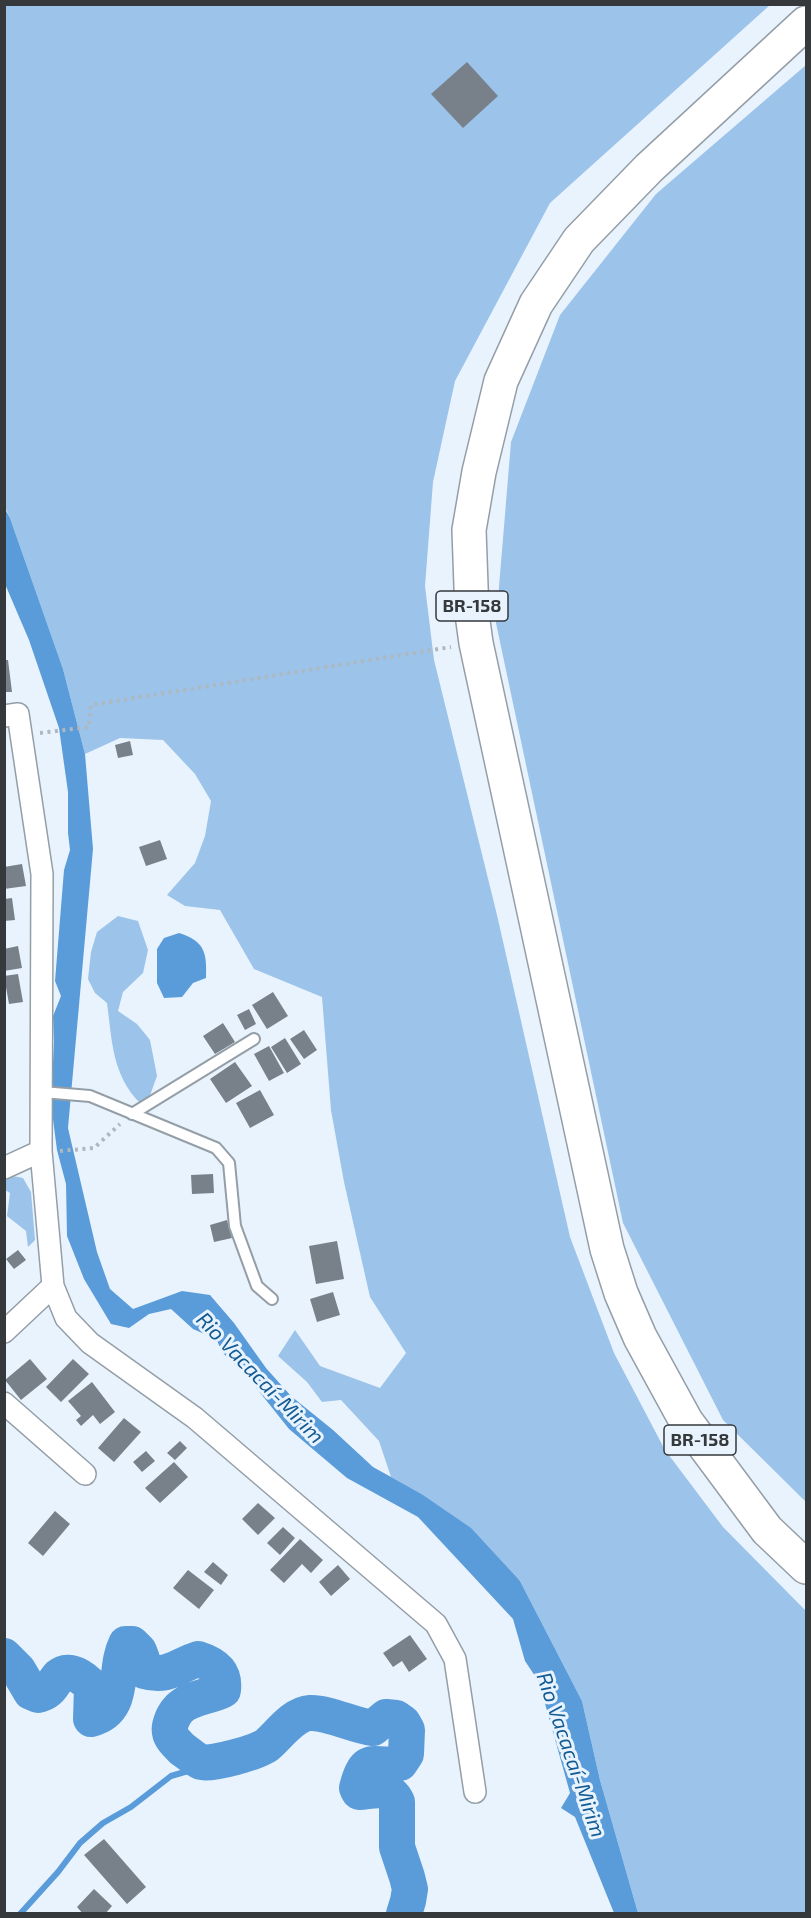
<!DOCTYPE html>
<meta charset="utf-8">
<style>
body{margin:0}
#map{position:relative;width:811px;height:1918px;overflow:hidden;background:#e9f3fd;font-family:"Exo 2",sans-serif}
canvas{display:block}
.frame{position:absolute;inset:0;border:6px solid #35393c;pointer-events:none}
</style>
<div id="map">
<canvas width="811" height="1918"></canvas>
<div class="frame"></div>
</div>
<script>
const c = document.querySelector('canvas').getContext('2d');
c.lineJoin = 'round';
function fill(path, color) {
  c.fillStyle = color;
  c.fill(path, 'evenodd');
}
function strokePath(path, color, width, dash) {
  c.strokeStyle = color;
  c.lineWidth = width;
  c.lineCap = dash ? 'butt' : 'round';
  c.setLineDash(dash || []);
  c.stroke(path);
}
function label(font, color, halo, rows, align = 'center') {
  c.font = font + ' "Exo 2",sans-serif';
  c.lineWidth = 6;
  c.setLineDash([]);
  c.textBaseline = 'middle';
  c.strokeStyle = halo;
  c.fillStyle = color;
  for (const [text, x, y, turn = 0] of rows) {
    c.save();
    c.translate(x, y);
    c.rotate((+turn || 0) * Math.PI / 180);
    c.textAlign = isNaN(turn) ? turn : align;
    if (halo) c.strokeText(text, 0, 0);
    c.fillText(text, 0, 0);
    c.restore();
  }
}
const green = new Path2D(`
 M5,5H770L550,203L455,381L433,482L425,586L434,660L497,915L570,1237L614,1353L665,1450L723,1527L806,1611V1913H638L600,1780L582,1701L520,1581L420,1493L391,1477L379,1441L341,1400L322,1402L307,1382L278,1356L295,1330L320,1366L380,1388L406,1353L370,1297L344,1182L331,1110L322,997L254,969L220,910L185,906L167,895L195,863L205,836L211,801L195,774L163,740L120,738L85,754L63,669L10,518L5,507Z
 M806,65V1502L723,1420L623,1223L496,623L511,442L560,315L656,194Z
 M118,916L138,921L148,950L143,973L123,992L118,1011L137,1024L150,1040L157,1076L148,1101L140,1103C112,1075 112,1040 107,1003L95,993L88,979L91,952L97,932Z
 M8,1175L23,1178L31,1192L35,1240L28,1247L26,1231L7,1216L10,1193L5,1190V1178Z`);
const water = new Path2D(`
 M4,507L10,518L63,669L85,754L93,849L68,1128L97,1252L110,1289L133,1309L182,1291L210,1295L234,1323L266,1368L291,1396L333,1430L373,1467L420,1493L471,1528L520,1581L582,1701L600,1780L638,1913H614L575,1817L561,1808L570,1793L539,1682L525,1661L513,1619L418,1517L347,1478L289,1429L250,1380L223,1353L216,1339L193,1329L171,1309L149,1314L129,1328L111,1324L84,1279L67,1236L66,1184L57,1150L51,1104L54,1042L53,1016L61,996L55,981L64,870L70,850L68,833V792L59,728L29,640L5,584Z
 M179,933C205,941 207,953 206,978L193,983L182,997L164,998L157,983V949L164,938Z`);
const stream = new Path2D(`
 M20,1914L58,1872L80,1843L103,1823L131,1807L171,1776L195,1769L212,1761`);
const river = new Path2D(`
 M4,1656L18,1670L31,1692L38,1695C41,1694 45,1693 47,1691C52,1688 55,1680 59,1676C70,1667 84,1678 92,1687L91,1719C127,1710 113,1670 126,1644H132L139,1651L142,1659L144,1671C168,1678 177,1666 198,1659C214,1664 225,1672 223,1690C201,1700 177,1697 170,1726C168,1736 175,1742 182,1749C188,1753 194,1759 201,1762C212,1765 258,1752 267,1745C279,1735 293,1714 310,1713C328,1712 354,1726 373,1728L386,1717L396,1718L403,1723L407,1730L406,1754L400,1763C373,1769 366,1752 357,1788L359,1792C374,1791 389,1785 397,1802V1847L407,1877L410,1889L408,1901L404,1914`);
const building = new Path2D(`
 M467,62L498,96L463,128L431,94Z
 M4,660H8L12,692H4Z
 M130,741L133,755L118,758L115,745Z
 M160,840L167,859L146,866L139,847Z
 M22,864L26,886L4,889V867Z
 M12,898L15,920L4,921V899Z
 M18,946L22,968L4,971V949Z
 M18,974L23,1002L9,1004L4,976Z
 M273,992L288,1016L267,1029L252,1005Z
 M249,1009L256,1024L245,1030L237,1015Z
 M223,1023L235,1042L215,1054L203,1036Z
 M304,1030L317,1050L304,1059L290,1039Z
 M285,1038L301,1064L287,1073L271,1047Z
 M269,1046L284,1073L269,1081L254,1054Z
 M235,1062L252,1086L226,1103L210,1079Z
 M260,1090L274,1115L250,1128L236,1103Z
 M213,1174L214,1193L192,1194L191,1175Z
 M227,1220L232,1238L214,1242L210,1225Z
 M337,1241L344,1279L316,1284L309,1246Z
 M18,1250L26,1260L14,1269L6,1259Z
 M333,1292L340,1315L317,1322L310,1299Z
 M30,1359L47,1379L21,1400L5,1380Z
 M73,1359L89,1374L61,1402L46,1387Z
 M92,1382L115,1412L100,1424L93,1415L81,1426L76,1420L81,1416L68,1401Z
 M124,1418L141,1432L114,1462L98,1448Z
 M180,1441L187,1448L175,1460L167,1453Z
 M146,1451L155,1461L142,1472L133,1462Z
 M174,1462L188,1477L160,1503L145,1488Z
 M258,1503L275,1518L258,1535L242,1519Z
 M55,1511L70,1524L43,1556L28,1543Z
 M283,1527L295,1538L280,1555L267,1543Z
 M300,1539L323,1560L311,1573L302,1564L284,1583L270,1570Z
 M213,1562L228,1575L221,1585L204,1572Z
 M338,1565L350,1579L331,1596L319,1582Z
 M188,1570L214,1590L199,1609L173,1588Z
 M410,1635L427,1659L409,1672L402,1661L393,1667L383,1653Z
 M104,1839L146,1887L127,1904L84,1855Z
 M94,1889L112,1906L105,1914H83L77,1907Z`);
const path = new Path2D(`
 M40,733L89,727L91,705L451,647
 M60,1151L94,1148L120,1124`);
const service = new Path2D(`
 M42,1092L90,1096L216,1148L229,1163L235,1226L257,1286L272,1299
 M132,1114L254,1039`);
const minor = new Path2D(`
 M4,716L18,714L42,874L41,1151L53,1286L66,1318L90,1343L195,1418L436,1624L455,1659L475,1792
 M4,1168L41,1151
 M4,1332L53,1286
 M4,1403L85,1474`);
const trunk = new Path2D(`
 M806,23L649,168L579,240L536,304L501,381L479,472L469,530L472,614L476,643L607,1249L621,1293L640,1337L686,1421L767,1530L806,1567`);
const shields = [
 [472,606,72],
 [700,1440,72]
];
const shieldNames = [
 ["BR-158",472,606],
 ["BR-158",700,1440]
];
const waterNames = [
 ["Rio Vacacaí-Mirim",260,1378,46],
 ["Rio Vacacaí-Mirim",571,1755,71]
];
fill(green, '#9cc3ea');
fill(water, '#5a9cda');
strokePath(stream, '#5a9cda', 6);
strokePath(river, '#5a9cda', 36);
fill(building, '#78818a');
strokePath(service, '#949ea7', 14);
strokePath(minor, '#949ea7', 24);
strokePath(trunk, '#949ea7', 36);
strokePath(path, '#afb7bf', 4, [3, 4.5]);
strokePath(service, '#fff', 10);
strokePath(minor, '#fff', 21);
strokePath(trunk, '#fff', 33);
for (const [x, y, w] of shields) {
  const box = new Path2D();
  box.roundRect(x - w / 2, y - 15, w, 30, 4.5);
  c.fillStyle = '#e9f3fd';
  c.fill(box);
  strokePath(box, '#35393c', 1.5);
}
label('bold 18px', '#35393c', null, shieldNames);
label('italic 21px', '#125b94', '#e9f3fd', waterNames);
</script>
